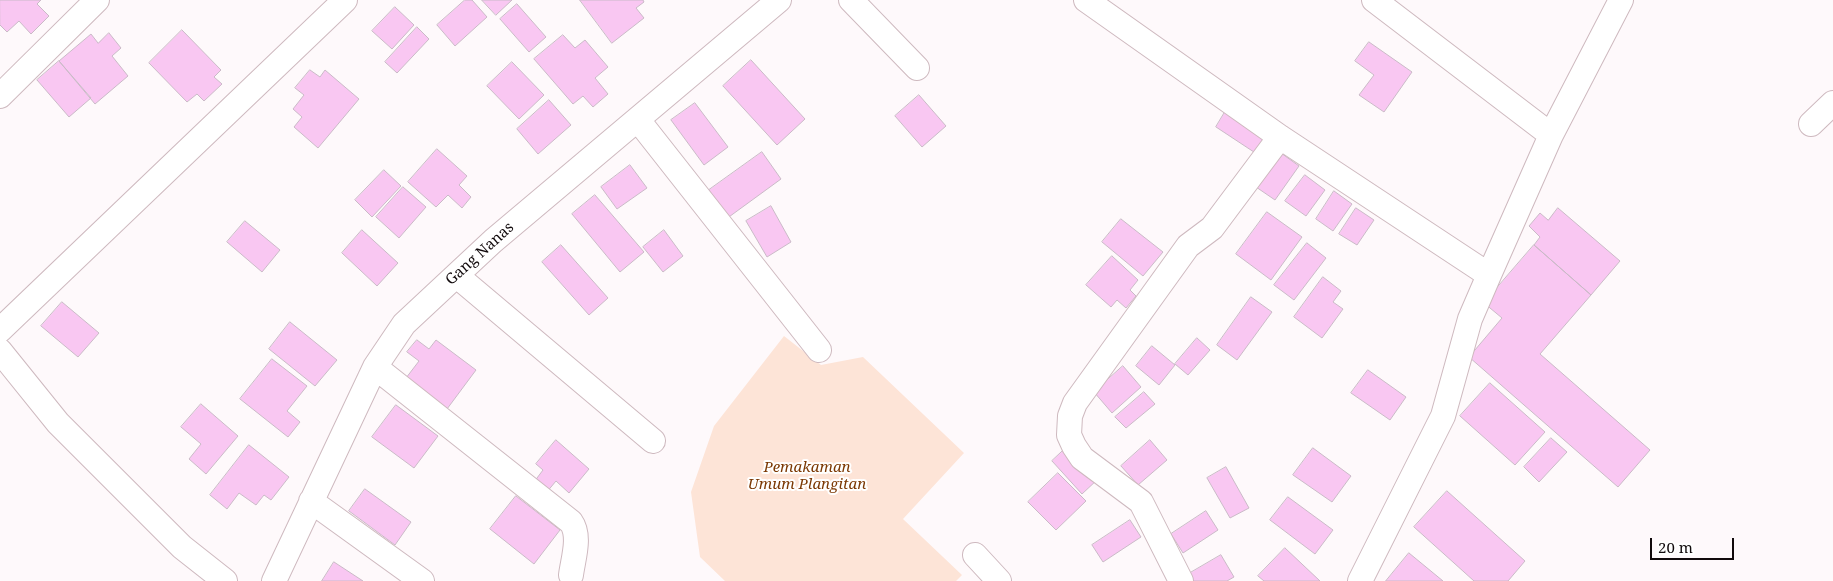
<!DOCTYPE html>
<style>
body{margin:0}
#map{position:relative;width:1833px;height:581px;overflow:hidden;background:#fef9fb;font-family:"Noto Serif",serif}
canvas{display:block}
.scale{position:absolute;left:1650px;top:538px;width:84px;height:22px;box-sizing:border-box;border:2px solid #110a0c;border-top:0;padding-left:6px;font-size:15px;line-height:18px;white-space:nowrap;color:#110a0c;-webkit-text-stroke:4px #fff;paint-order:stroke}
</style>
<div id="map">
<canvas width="1833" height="581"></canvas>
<div class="scale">20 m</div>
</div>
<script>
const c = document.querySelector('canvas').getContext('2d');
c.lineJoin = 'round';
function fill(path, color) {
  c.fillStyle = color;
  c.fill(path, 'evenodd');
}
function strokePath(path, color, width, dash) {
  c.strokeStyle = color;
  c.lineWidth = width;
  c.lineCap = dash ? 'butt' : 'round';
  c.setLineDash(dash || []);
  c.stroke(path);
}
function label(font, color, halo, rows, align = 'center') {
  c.font = font + ' "Noto Serif",serif';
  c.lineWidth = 4;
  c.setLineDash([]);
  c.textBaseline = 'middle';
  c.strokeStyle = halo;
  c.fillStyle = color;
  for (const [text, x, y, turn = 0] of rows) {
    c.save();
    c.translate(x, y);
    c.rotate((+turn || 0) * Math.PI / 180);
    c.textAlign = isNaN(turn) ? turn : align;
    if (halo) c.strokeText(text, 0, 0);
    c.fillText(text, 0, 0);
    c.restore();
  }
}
const green = new Path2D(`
 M784,336L821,365L863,357L964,453L903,519L962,575L956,581H725L700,557L691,492L714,426Z`);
const building = new Path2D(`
 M0,0H41L37,4L49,16L31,34L19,21L7,32L0,25Z
 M465,0H472L487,17L455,46L437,25Z
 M482,0H512L496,15Z
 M580,0H643L644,2L636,8L644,18L612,43Z
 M517,4L546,37L529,52L500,19Z
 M395,7L414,25L392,49L372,31Z
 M417,27L429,39L397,73L385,62Z
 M182,30L221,70L214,77L222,84L204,101L197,94L187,102L149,63Z
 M109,33L121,48L112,56L128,76L95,104L59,61L91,34L98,43Z
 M563,35L575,48L585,40L608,67L595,78L608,94L593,107L583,96L573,104L534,59Z
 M1369,42L1412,72L1384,112L1359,95L1374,75L1355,61Z
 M751,60L805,119L777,145L723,86Z
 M59,61L91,98L69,117L37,80Z
 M512,62L544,95L519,119L487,86Z
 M310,70L320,77L325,70L359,99L318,148L294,127L302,117L293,109L304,95L295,88Z
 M919,95L946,126L922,147L895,116Z
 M549,100L571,125L538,154L517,129Z
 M695,103L728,147L704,165L671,120Z
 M1228,107L1276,138L1263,158L1216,127Z
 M437,149L467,176L459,185L471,197L462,208L448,195L436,207L408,182Z
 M762,152L781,179L722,222L702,195Z
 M1281,153L1299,166L1275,200L1256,187Z
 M630,165L647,188L617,209L601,187Z
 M384,170L401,186L372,217L355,200Z
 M1305,175L1325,190L1306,216L1285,201Z
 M403,187L426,207L399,238L376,217Z
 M1334,191L1352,204L1333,231L1316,219Z
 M595,195L644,252L620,272L572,214Z
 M771,206L791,242L767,257L746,221Z
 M1356,208L1374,220L1357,245L1339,234Z
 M1558,208L1620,261L1591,295L1534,245L1540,237L1529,226L1540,213L1548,220Z
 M1267,212L1302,237L1271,280L1236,254Z
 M1121,219L1163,252L1143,276L1102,242Z
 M245,221L280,250L262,272L227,242Z
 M362,230L398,263L377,286L342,253Z
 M664,230L683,256L663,272L643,247Z
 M1307,243L1326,258L1294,300L1274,285Z
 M561,245L608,298L589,315L542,262Z
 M1534,245L1591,295L1540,354L1650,450L1618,487L1469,357L1502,318L1484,303Z
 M1112,256L1138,280L1130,290L1136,296L1126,308L1117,300L1111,307L1086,285Z
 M1323,277L1341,291L1333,302L1343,309L1322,338L1294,317Z
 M1251,297L1272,312L1237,360L1217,345Z
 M62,302L99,333L78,357L41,326Z
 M290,322L337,360L315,386L269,349Z
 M1197,338L1210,350L1188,375L1175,364Z
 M417,340L429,349L436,340L476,370L447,409L406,378L419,361L407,352Z
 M1152,346L1175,365L1159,385L1136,366Z
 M272,359L307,386L287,411L300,422L288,437L240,399Z
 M1123,366L1141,387L1112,413L1094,392Z
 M1368,370L1406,397L1390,420L1351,393Z
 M1490,383L1545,432L1515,465L1460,416Z
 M1144,392L1155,404L1126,428L1115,417Z
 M201,404L238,436L206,474L189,459L201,444L181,427Z
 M396,405L438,436L414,468L372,437Z
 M1551,438L1567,452L1539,482L1524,467Z
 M556,440L589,469L569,493L556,481L546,493L534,482L543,470L536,464Z
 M1150,440L1167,460L1138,485L1121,466Z
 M249,445L289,477L271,500L264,495L256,505L239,493L227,509L210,495Z
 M1068,446L1098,479L1082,494L1052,461Z
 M1313,448L1351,476L1332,502L1293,475Z
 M1226,467L1249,508L1230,518L1207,478Z
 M1058,473L1086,501L1056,530L1028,502Z
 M365,489L411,522L395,545L349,511Z
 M1447,491L1525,561L1508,581H1474L1414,527Z
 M516,496L560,530L534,564L490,529Z
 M1288,497L1333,530L1315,554L1270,520Z
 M1206,511L1218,530L1183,553L1171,534Z
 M1130,520L1141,537L1103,562L1092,545Z
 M1285,548L1320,581H1264L1258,576Z
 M1409,553L1443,581H1386Z
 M1221,555L1234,577L1227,581H1188L1185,576Z
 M334,562L363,581H322Z`);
const street = new Path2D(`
 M851,0L917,68
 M1086,0L1280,137L1489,275
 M1374,0L1551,135
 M0,96L97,0
 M638,120L819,350
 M1811,124L1833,103
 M457,276L653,441
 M0,330L345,0
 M0,351L58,423L182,547L225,581
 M375,367L571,522C581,536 573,559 571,575
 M311,501L422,581
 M975,555L999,581
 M274,581L375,367L404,324L493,241L779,0
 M1181,581L1141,502L1082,458L1074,446L1069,435L1070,416L1075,403L1188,246L1212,228L1280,137
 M1360,581L1443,416L1470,319L1489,275L1551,135L1621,0`);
const streetNames = [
 ["Gang Nanas",480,254,-42]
];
const parkNames = [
 ["Pemakaman",807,468],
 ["Umum Plangitan",807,485]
];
fill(green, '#fde4d7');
fill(building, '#f9c7f2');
strokePath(building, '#cabac7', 1);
strokePath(street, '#ceb9bf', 26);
strokePath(street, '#fff', 24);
label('15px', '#110a0c', '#fff', streetNames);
label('italic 15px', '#7b3803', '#fff', parkNames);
</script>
